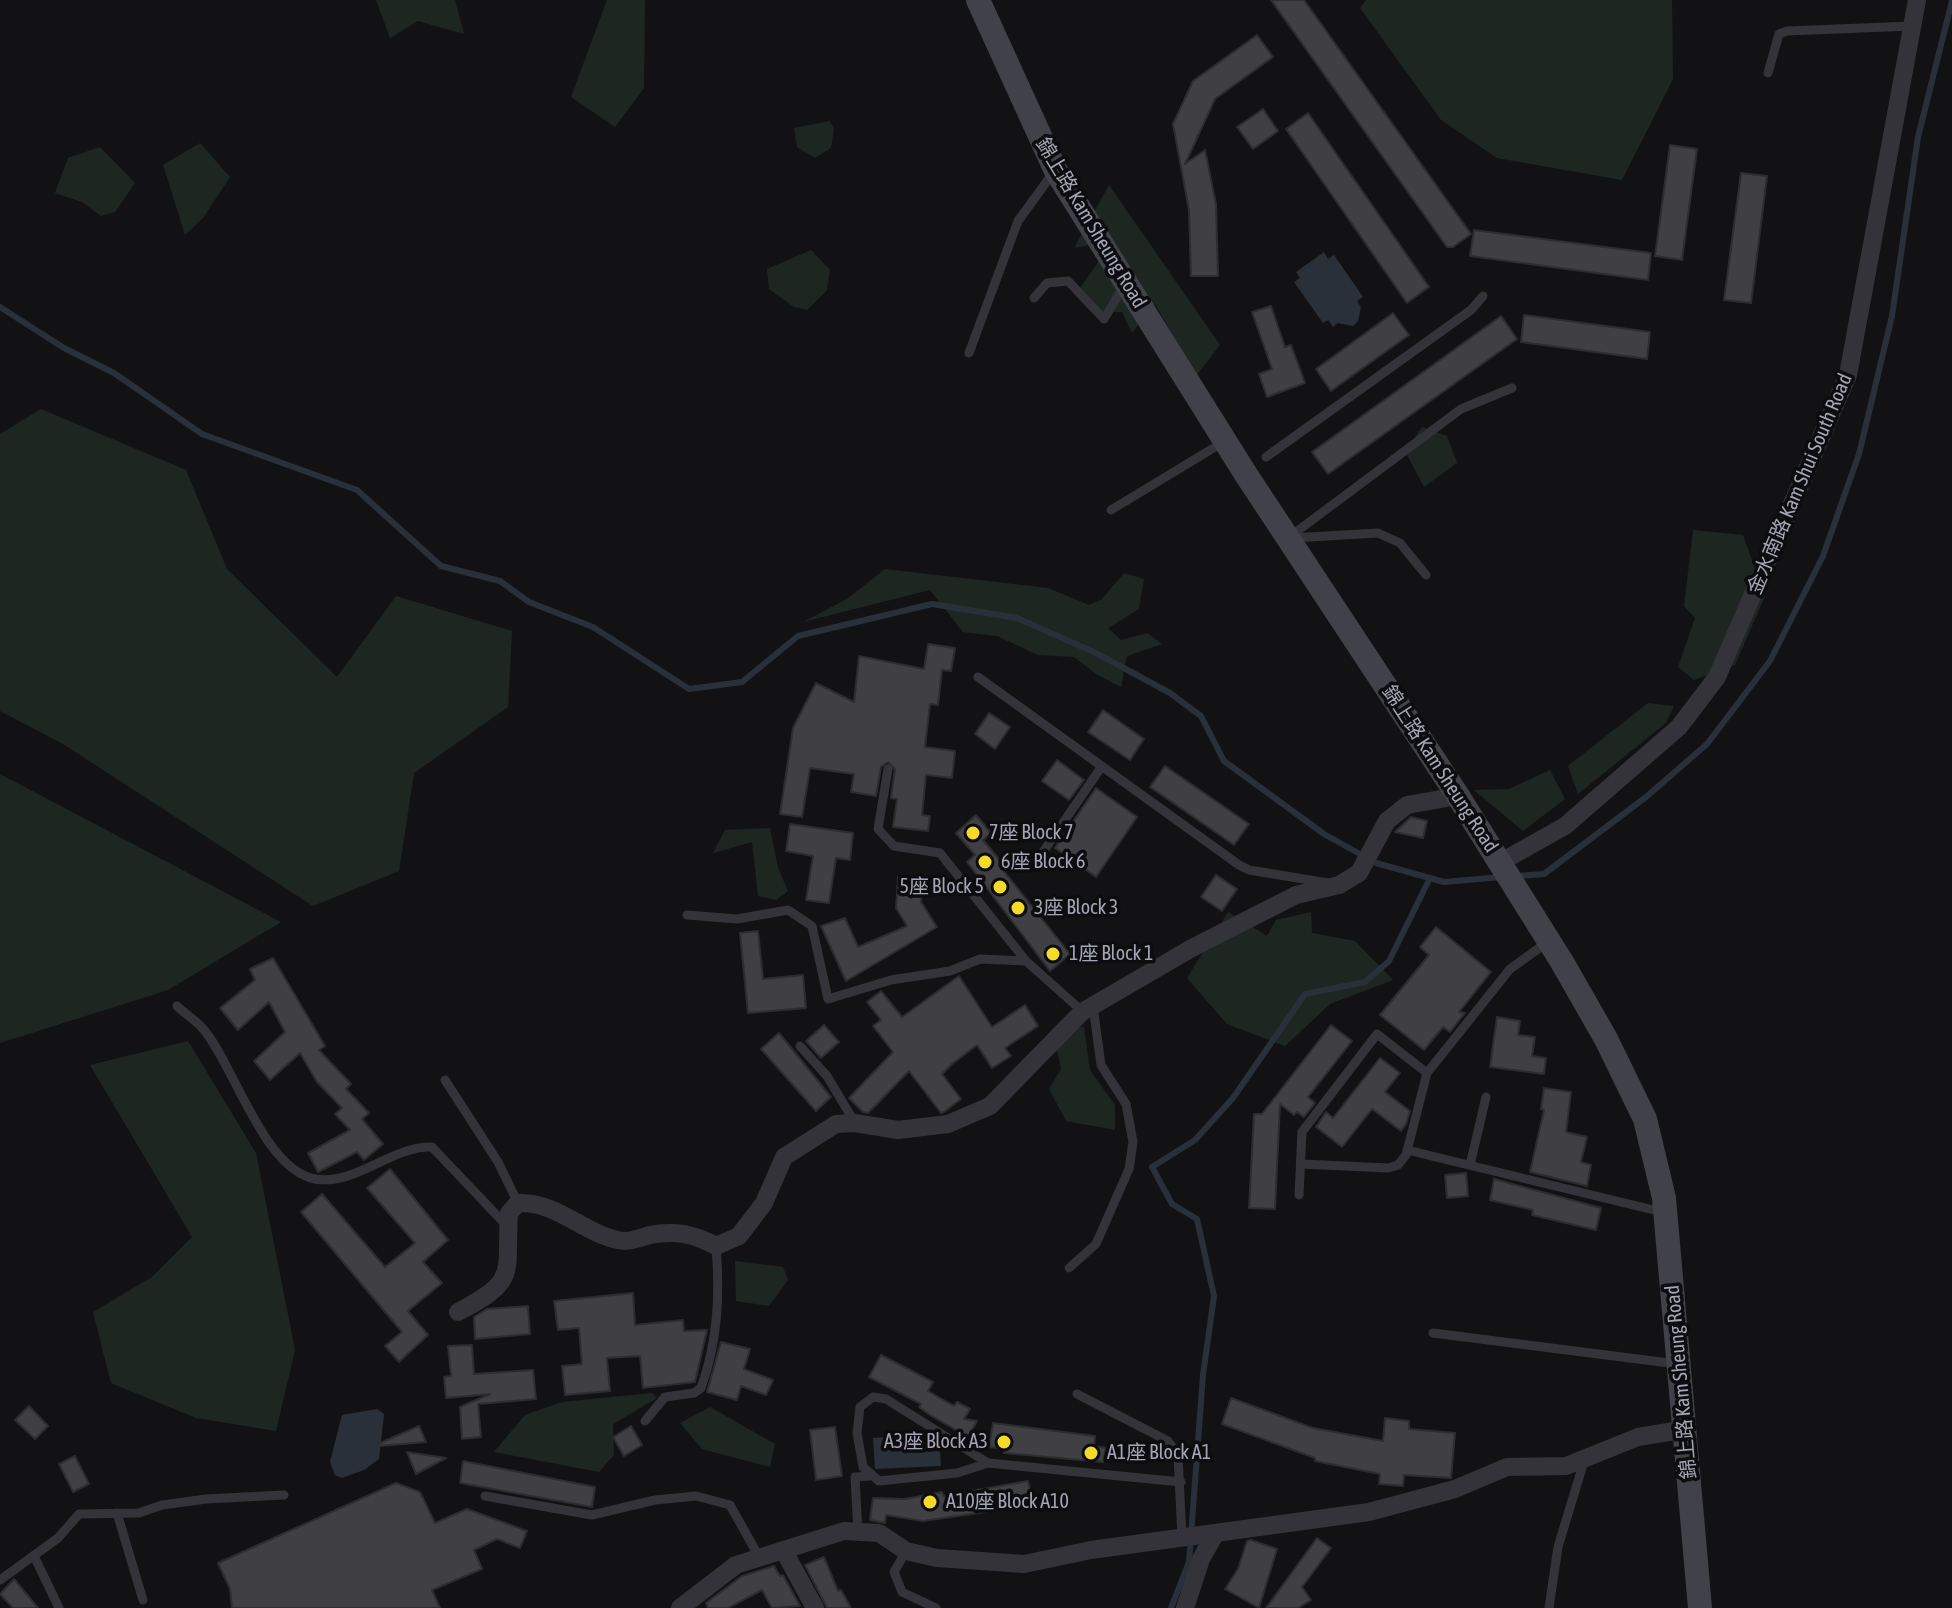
<!DOCTYPE html>
<meta charset="utf-8">
<style>
body{margin:0}
canvas{display:block;background:#121214}
</style>
<canvas width="1952" height="1608"></canvas>
<script>
const c = document.querySelector('canvas').getContext('2d');
c.lineJoin = 'round';
function fill(path, color) {
  c.fillStyle = color;
  c.fill(path, 'evenodd');
}
function strokePath(path, color, width, dash) {
  c.strokeStyle = color;
  c.lineWidth = width;
  c.lineCap = dash ? 'butt' : 'round';
  c.setLineDash(dash || []);
  c.stroke(path);
}
function label(font, color, halo, rows, align = 'center') {
  c.font = font + ' "Asap Condensed","Noto Sans TC",sans-serif';
  c.lineWidth = 7;
  c.setLineDash([]);
  c.textBaseline = 'middle';
  c.strokeStyle = halo;
  c.fillStyle = color;
  for (const [text, x, y, turn = 0] of rows) {
    c.save();
    c.translate(x, y);
    c.rotate((+turn || 0) * Math.PI / 180);
    c.textAlign = isNaN(turn) ? turn : align;
    if (halo) c.strokeText(text, 0, 0);
    c.fillText(text, 0, 0);
    c.restore();
  }
}
const green = new Path2D(`
 M376,0H455L464,34L418,21L390,38Z
 M607,0H645L644,88L615,127L571,97Z
 M1366,0H1672L1673,79L1622,180L1497,158L1441,120L1360,8Z
 M830,121L834,129L831,148L815,158L797,147L794,128Z
 M200,143L230,177L203,218L185,235L163,165Z
 M100,147L135,183L115,212L101,216L82,202L55,193L68,158Z
 M1109,185L1220,345L1196,376L1155,304L1132,333L1122,312H1100L1080,288L1113,241L1074,248Z
 M811,250L830,270L827,290L807,310L794,307L769,289L767,269Z
 M41,409L186,470L227,569L337,677L396,596L512,631L508,707L414,773L399,871L313,906L63,744L0,711V434Z
 M1422,427L1447,436L1457,463L1424,487L1405,451Z
 M1693,530L1743,535L1765,596L1735,665L1694,680L1678,667L1695,618L1684,606Z
 M885,569L1048,588L1089,605L1101,600L1124,573L1144,579L1139,609L1108,628L1121,640L1147,633L1162,644L1127,656L1121,687L1096,674L1074,657L1038,655L997,636L963,632L930,590L803,622L847,599Z
 M1648,703L1674,706L1666,723L1578,794L1568,766Z
 M1550,770L1565,799L1523,831L1474,790L1509,789Z
 M0,774L281,922L168,990L0,1043Z
 M770,828L778,868L788,891L776,900L758,896L752,842L713,853L725,830Z
 M1228,912L1267,936L1276,920L1311,912L1312,933L1355,941L1393,980L1330,1004L1285,1046L1227,1024L1187,978Z
 M1084,1027L1090,1070L1115,1105V1130L1066,1121L1049,1089L1061,1069L1053,1031Z
 M188,1041L256,1153L295,1350L276,1431L196,1418L111,1383L93,1312L152,1277L192,1237L90,1065Z
 M735,1261L783,1267L788,1280L769,1306L736,1301Z
 M652,1393L657,1398L613,1424L614,1455L599,1472L494,1452L525,1415L562,1402Z
 M710,1407L775,1444L770,1467L702,1449L680,1423Z`);
const water = new Path2D(`
 M1324,252L1328,259L1334,255L1363,297L1357,301L1361,307L1358,321L1353,326L1338,323L1333,327L1328,320L1323,323L1294,282L1300,278L1296,272Z
 M377,1409L384,1414L379,1459L364,1470L342,1478L335,1475L330,1462L342,1415Z
 M916,1435L917,1452L940,1451L941,1466L875,1469L873,1438Z`);
const stream = new Path2D(`
 M0,307L64,348L114,373L202,434L357,490L441,566L500,581L529,602L593,627L689,689L742,682L798,636L932,604L1017,618L1096,653L1170,693L1201,716L1224,761L1324,834L1376,863L1444,882L1502,877
 M1517,876L1544,874L1646,797L1707,744L1770,661L1823,556L1859,454L1892,316L1918,137L1952,1
 M1171,1608L1189,1562L1203,1375L1214,1296L1197,1219L1172,1204L1152,1167L1195,1140L1233,1098L1305,994L1365,982L1389,961L1430,878`);
const building = new Path2D(`
 M1271,0H1304L1471,234L1453,247H1447Z
 M1257,35L1273,57L1215,99L1185,164L1205,150L1216,204L1218,276H1191L1189,210L1173,124L1193,81Z
 M1263,109L1278,131L1253,149L1237,127Z
 M1308,113L1429,287L1407,303L1286,129Z
 M1670,145L1697,149L1682,260L1655,256Z
 M1741,173L1767,176L1751,303L1724,300Z
 M1474,230L1651,253L1648,280L1470,256Z
 M1271,306L1285,347L1291,345L1305,383L1267,397L1259,374L1272,369L1252,312Z
 M1393,313L1409,335L1331,391L1316,369Z
 M1524,315L1650,332L1647,359L1521,342Z
 M1501,316L1517,339L1328,474L1312,452Z
 M928,644L955,648L951,671L942,670L938,705L930,704L925,747L955,751L952,778L926,775L922,815L930,816L928,831L893,827L897,799L891,798L895,769L888,762L881,767L876,796L851,792L854,774L810,768L802,817L780,814L793,728L816,683L854,702L859,656L924,669Z
 M1103,710L1144,739L1130,760L1088,732Z
 M989,713L1010,727L995,749L975,734Z
 M1057,760L1084,780L1069,800L1042,781Z
 M1165,766L1249,824L1234,845L1150,787Z
 M1096,788L1137,817L1096,877L1055,848Z
 M976,815L991,833L983,840L1002,863L999,865L1070,954L1050,971L967,862L975,855L956,833Z
 M1411,817L1427,821L1423,838L1395,832Z
 M790,824L853,833L850,860L836,858L829,903L806,900L813,856L786,851Z
 M1216,875L1237,889L1222,911L1201,897Z
 M898,877L923,879L921,902L937,927L846,981L821,926L845,918L858,947L907,926L896,908Z
 M1436,927L1491,972L1459,1012L1465,1013L1450,1032L1443,1027L1424,1050L1380,1015L1429,955L1420,947Z
 M758,931L763,979L803,975L806,1008L748,1013L740,933Z
 M273,958L325,1046L319,1050L351,1084L346,1089L369,1113L362,1119L383,1144L364,1160L357,1152L318,1172L308,1153L350,1130L335,1114L342,1108L317,1082L300,1053L270,1080L254,1061L285,1032L269,1002L238,1030L220,1008L255,980L250,969Z
 M959,976L992,1027L1025,1005L1038,1026L1005,1048L1011,1056L992,1068L977,1045L952,1064L942,1074L961,1099L944,1112L941,1113L909,1071L868,1113L863,1112L849,1098L893,1052L873,1026L881,1020L867,1002L881,991L902,1017Z
 M1497,1017L1520,1021L1518,1035L1535,1037L1532,1056L1546,1058L1544,1074L1490,1067Z
 M824,1025L839,1042L821,1058L806,1041Z
 M1331,1025L1352,1041L1308,1097L1315,1103L1304,1117L1297,1112L1294,1115L1280,1104L1275,1209L1249,1208L1254,1114H1262Z
 M779,1033L831,1097L816,1111L761,1049Z
 M1380,1058L1400,1073L1385,1092L1410,1111L1406,1124L1401,1131L1372,1109L1342,1147L1316,1127L1326,1112L1333,1118Z
 M1544,1088L1571,1092L1566,1132L1587,1137L1581,1162L1591,1165L1587,1186L1530,1172L1544,1110L1541,1109Z
 M390,1169L448,1240L423,1262L442,1283L408,1311L428,1335L399,1362L385,1346L402,1332L301,1212L322,1194L385,1267L415,1243L367,1188Z
 M1466,1173L1468,1196L1447,1198L1445,1175Z
 M1494,1179L1601,1208L1596,1230L1532,1215L1533,1210L1490,1200Z
 M633,1293L635,1325L683,1320L684,1331L707,1330L695,1382L643,1388L640,1356L607,1358L610,1391L565,1395L562,1366L582,1364L579,1328L558,1330L554,1301Z
 M528,1306L530,1334L475,1339L474,1317L487,1309Z
 M721,1342L750,1349L744,1369L773,1380L766,1395L741,1386L737,1400L707,1392Z
 M472,1345L474,1374L533,1370L536,1399L478,1404L481,1437L462,1439L460,1407L490,1394L446,1398L444,1377L451,1376L448,1346Z
 M881,1355L933,1382L928,1391L954,1406L957,1402L970,1409L964,1419L977,1421L968,1437L930,1415L919,1407L921,1404L869,1377Z
 M1231,1398L1313,1428L1383,1441L1385,1418L1409,1421V1429L1455,1433L1451,1478L1404,1475L1403,1486L1379,1484L1380,1474L1315,1461V1458L1222,1424Z
 M29,1406L48,1426L35,1439L15,1420Z
 M993,1423L1095,1436L1094,1446L1106,1448L1103,1462L1004,1453V1449L989,1447Z
 M419,1426L426,1442L379,1446L378,1444Z
 M631,1426L642,1445L624,1456L613,1437Z
 M835,1427L842,1476L816,1480L810,1430Z
 M407,1452L446,1458L416,1474Z
 M75,1456L89,1484L73,1492L59,1464Z
 M463,1461L595,1487L592,1507L460,1483Z
 M1028,1481L1031,1495L1018,1497L1020,1507L923,1521L886,1515L885,1523L870,1520L873,1498L905,1499L942,1492L943,1496Z
 M396,1483L420,1492L435,1523L467,1509L527,1531L520,1548L497,1539L474,1550L482,1569L432,1590L440,1608H232L230,1589L218,1563Z
 M1317,1538L1331,1548L1302,1587L1311,1600L1298,1608H1266Z
 M1251,1540L1277,1549L1259,1608L1225,1589L1238,1569L1247,1541Z
 M824,1557L838,1591L841,1590L851,1608H827L805,1565Z
 M774,1566L780,1576L783,1575L800,1606L772,1608L762,1590L728,1608H708L706,1603L742,1576Z
 M14,1579L38,1608H13L0,1594Z`);
const lane = new Path2D(`
 M1768,73L1779,34L1787,31L1912,26
 M1034,298L1047,283L1068,281L1104,319L1124,286
 M969,353L1018,221L1053,173
 M1266,457L1471,310L1483,296
 M1111,510L1225,441
 M1288,538L1461,409L1512,388
 M1292,538L1378,533L1400,543L1426,575
 M978,677L1239,865L1249,870L1328,883
 M888,769L878,829L894,846L940,853L1026,961
 M1043,852L1102,766
 M687,915L737,919L788,910L812,926L828,999L891,980L950,971L980,959L1026,961L1082,1011
 M177,1006C185,1014 197,1021 204,1030C235,1067 264,1170 315,1179C356,1186 393,1145 432,1147L507,1226
 M800,1046L827,1076L855,1123
 M445,1080L498,1162L518,1203
 M1407,1150L1662,1212
 M1301,1164L1388,1168L1398,1165L1406,1155L1427,1073L1510,969L1549,941
 M1470,1165L1486,1097
 M1299,1195L1302,1132L1377,1034L1427,1073
 M1069,1268L1096,1244L1129,1169L1133,1142L1126,1104L1101,1065L1093,1006
 M1433,1333L1677,1364
 M1077,1394L1168,1441L1178,1455L1182,1538
 M645,1421L665,1397L694,1393L701,1388C718,1341 720,1295 716,1246
 M988,1463L886,1399L873,1397L860,1407L857,1433L863,1467L879,1481L957,1473L988,1463L1181,1482
 M485,1496L592,1515L655,1500L696,1496L730,1505L758,1555
 M117,1513L143,1600
 M858,1532L855,1477L870,1476
 M906,1551L894,1572L902,1592L936,1608
 M34,1556L59,1608
 M0,1580L58,1538L79,1514L139,1513L162,1505L206,1499L284,1495
 M1549,1608L1558,1547L1585,1458`);
const street = new Path2D(`
 M1499,863L1565,826L1679,727L1717,677L1848,375L1917,0
 M458,1312C520,1280 505,1274 509,1213L518,1203C559,1201 588,1238 625,1241C632,1241 643,1237 650,1235C675,1230 694,1234 716,1246L739,1236L764,1203L784,1157L836,1124L855,1123L898,1130L948,1124L990,1106L1082,1012L1192,948L1296,895L1339,885L1359,873L1387,821L1407,805L1458,796
 M784,1551L815,1608
 M680,1608L736,1565L844,1531L879,1533L906,1551L937,1558L1024,1564L1091,1550L1369,1512L1455,1489L1507,1467L1566,1466L1638,1437L1687,1429
 M1185,1608L1201,1559L1214,1536`);
const secondary = new Path2D(`
 M978,0L1056,171L1245,473L1458,796L1562,962L1606,1039L1645,1119L1664,1198L1700,1608`);
const markers = [
 [973,833,8,"#f4db2a"],
 [985,862,8,"#f4db2a"],
 [1000,887,8,"#f4db2a"],
 [1018,908,8,"#f4db2a"],
 [1053,954,8,"#f4db2a"],
 [1004,1442,8,"#f4db2a"],
 [1091,1453,8,"#f4db2a"],
 [930,1502,8,"#f4db2a"]
];
const streetNames = [
 ["錦上路 Kam Sheung Road",1091,223,59],
 ["金水南路 Kam Shui South Road",1800,484,-67],
 ["錦上路 Kam Sheung Road",1440,769,57],
 ["錦上路 Kam Sheung Road",1681,1382,-95]
];
const poiNames = [
 ["7座 Block 7",989,833],
 ["6座 Block 6",1001,862],
 ["5座 Block 5",984,887,"right"],
 ["3座 Block 3",1034,908],
 ["1座 Block 1",1069,954],
 ["A3座 Block A3",988,1442,"right"],
 ["A1座 Block A1",1107,1453],
 ["A10座 Block A10",946,1502]
];
fill(green, '#1e2621');
fill(water, '#2a3039');
strokePath(stream, '#2a3039', 6);
fill(building, '#3f3f44');
strokePath(building, '#2d2c30', 2);
strokePath(lane, '#333339', 9);
strokePath(street, '#333339', 18);
strokePath(secondary, '#414149', 24);
for (const [x, y, r, color] of markers) {
  const dot = new Path2D();
  dot.arc(x, y, r, 0, 2 * Math.PI);
  c.fillStyle = color;
  c.fill(dot);
  strokePath(dot, '#0d0d0f', 3);
}
label('20px', '#a3a5b4', '#0d0d0f', streetNames);
label('20px', '#a3a5b4', '#0d0d0f', poiNames, 'left');
</script>
